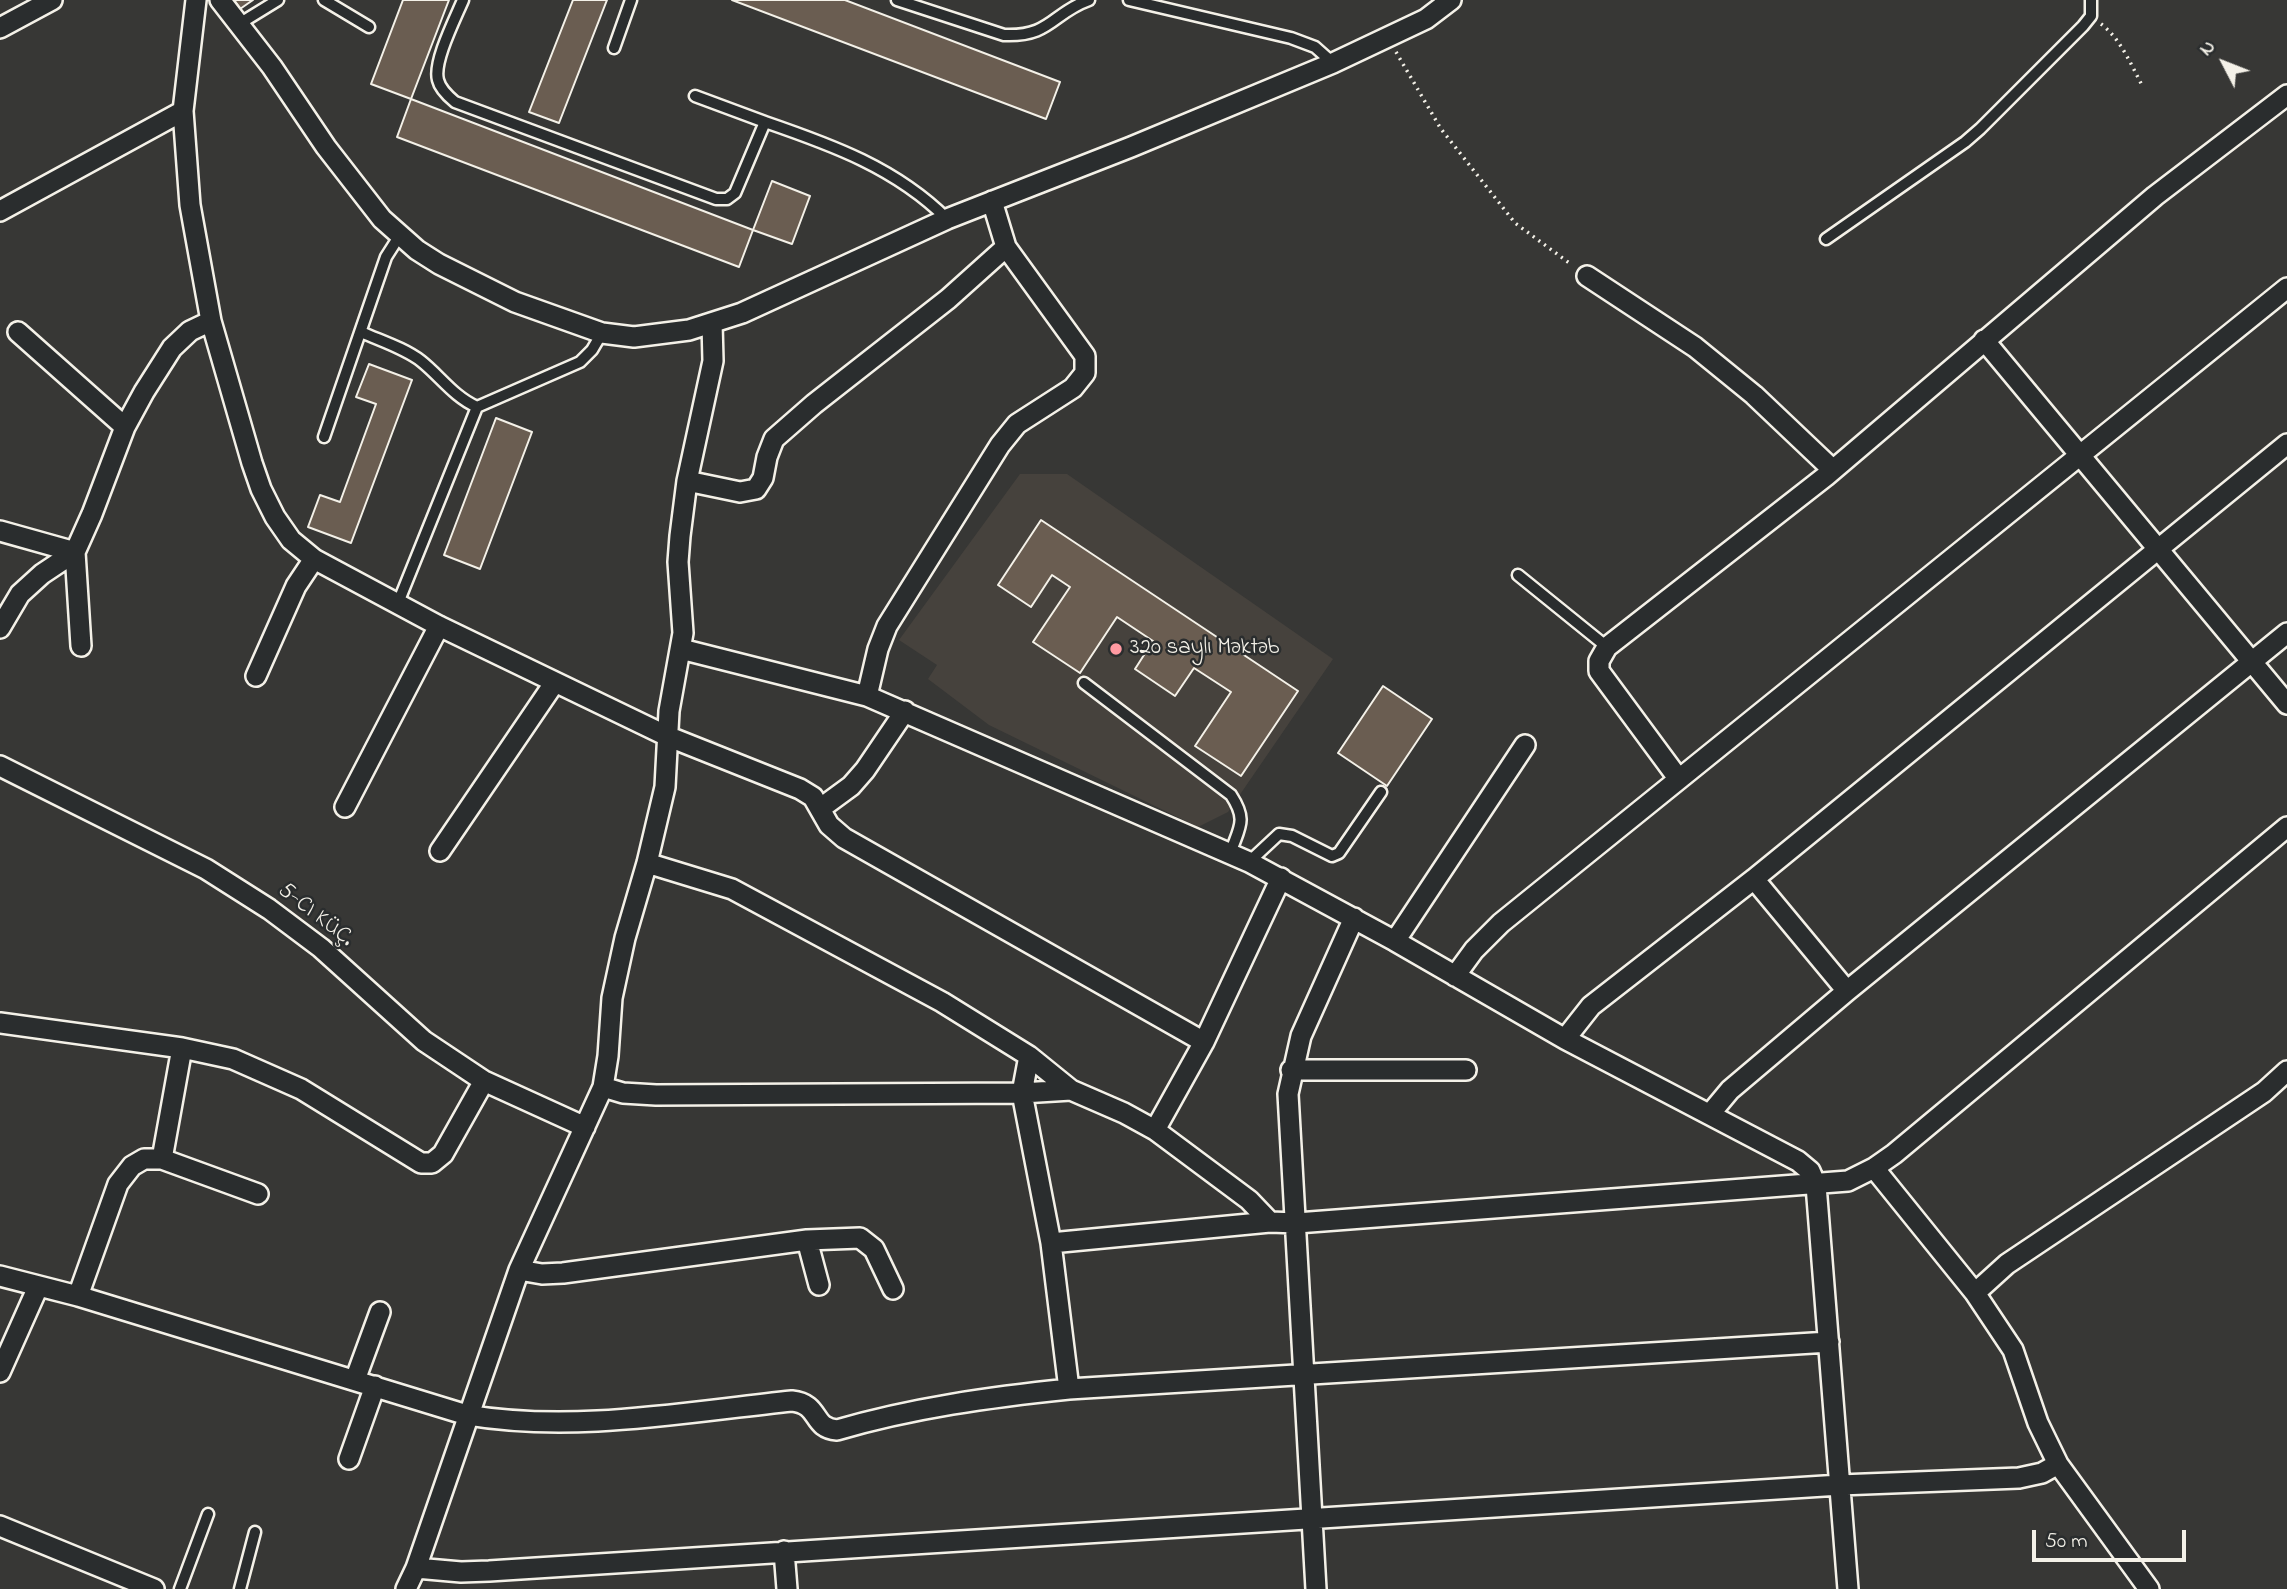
<!DOCTYPE html>
<meta charset="utf-8">
<style>
body{margin:0}
#map{position:relative;width:2287px;height:1589px;overflow:hidden;background:#373735;font-family:"Indie Flower",sans-serif}
canvas{display:block}
.north{position:absolute;left:2189px;top:28px;width:70px;height:70px;-webkit-text-stroke:5px #2a2d2e;paint-order:stroke;rotate:312deg;font-size:19px;font-weight:700;line-height:28px;text-align:center;color:#f4f1e8}
.north::after{content:'';display:block;margin:auto;width:24px;height:32px;background:#f4f1e8;clip-path:polygon(50% 0,100% 100%,50% 72%,0 100%)}
.scale{position:absolute;left:2032px;top:1530px;width:154px;height:32px;box-sizing:border-box;border:4px solid #f4f1e8;border-top:0;padding-left:9px;font-size:21px;line-height:24px;white-space:nowrap;color:#f4f1e8;-webkit-text-stroke:5px #2a2d2e;paint-order:stroke}
</style>
<div id="map">
<canvas width="2287" height="1589"></canvas>
<div class="north">N</div>
<div class="scale">50 m</div>
</div>
<script>
const c = document.querySelector('canvas').getContext('2d');
c.lineJoin = 'round';
function fill(path, color) {
  c.fillStyle = color;
  c.fill(path, 'evenodd');
}
function strokePath(path, color, width, dash) {
  c.strokeStyle = color;
  c.lineWidth = width;
  c.lineCap = dash ? 'butt' : 'round';
  c.setLineDash(dash || []);
  c.stroke(path);
}
function label(font, color, halo, rows, align = 'center') {
  c.font = font + ' "Indie Flower",sans-serif';
  c.lineWidth = 5;
  c.setLineDash([]);
  c.textBaseline = 'middle';
  c.strokeStyle = halo;
  c.fillStyle = color;
  for (const [text, x, y, turn = 0] of rows) {
    c.save();
    c.translate(x, y);
    c.rotate((+turn || 0) * Math.PI / 180);
    c.textAlign = isNaN(turn) ? turn : align;
    if (halo) c.strokeText(text, 0, 0);
    c.fillText(text, 0, 0);
    c.restore();
  }
}
const built = new Path2D(`
 M1020,474H1067L1333,659L1228,812L1198,827L989,725L928,679L937,665L899,640Z`);
const building = new Path2D(`
 M234,0H253L240,9Z
 M403,0H449L411,99L371,84Z
 M573,0H607L559,123L529,112Z
 M732,0H845L1060,82L1046,119Z
 M411,99L753,230L739,267L397,137Z
 M772,181L810,196L792,244L753,230Z
 M369,364L412,380L351,543L308,527L320,495L340,502L376,404L356,397Z
 M496,418L532,432L480,569L444,555Z
 M1041,520L1298,691L1241,776L1195,746L1231,692L1194,668L1175,696L1135,669L1153,641L1117,617L1080,673L1033,642L1070,587L1052,575L1031,607L998,585Z
 M1383,686L1432,719L1387,786L1338,753Z`);
const path = new Path2D(`
 M2101,24C2121,39 2131,65 2143,87
 M1396,52L1441,129L1515,223L1572,265`);
const lane = new Path2D(`
 M324,0L369,27
 M463,0C455,19 433,62 438,80C440,89 449,97 455,102L716,199H727L735,193L765,122C832,145 896,168 947,219
 M897,0L1004,35C1051,37 1052,13 1089,0
 M1129,0L1291,38L1315,47L1333,63
 M239,24L278,0
 M614,48L631,0
 M695,96L765,122
 M1826,239L1965,142L1980,129L2083,26L2091,16V0
 M361,332C381,341 404,348 421,361C440,376 454,397 477,407L580,362L592,350L602,333
 M324,437L386,257L400,235
 M1518,575L1607,647
 M398,603L477,407
 M1084,683L1231,795C1248,821 1239,827 1230,854
 M1249,862L1279,834L1292,836L1332,856L1339,853L1381,792
 M180,1589L208,1514
 M240,1589L255,1532`);
const street = new Path2D(`
 M196,0L183,111L190,205L211,321L252,463L261,489L275,517L291,540L314,559L439,626L667,736L800,789L813,797L829,825L844,838L1204,1042
 M220,0L272,67L326,147L382,219L417,250L439,264L515,302L602,333L634,337L689,330L742,313L947,219L1131,147L1333,63L1426,19L1451,0
 M0,28L52,0
 M0,211L183,111
 M1587,276L1695,347L1754,395L1833,470
 M18,332L125,427
 M1984,340L2287,704
 M687,481L740,492L756,489L763,478L767,457L774,439L814,404L948,299L1006,247
 M0,531L75,552L81,646
 M0,628L20,594L42,574L75,552L92,514L125,427L144,392L172,348L190,331L211,321
 M681,649L867,696L1249,862L1395,941L1565,1039L1798,1161L1810,1171L1816,1185L1848,1589
 M256,676L296,586L314,559
 M867,696L878,649L887,626L1000,445L1017,424L1073,388L1085,373V356L1006,247L992,201
 M0,766L206,869L269,909L321,948L424,1041L484,1081L585,1127
 M1678,778L1599,671V661L1607,647L1826,476L2155,196L2287,95
 M345,807L439,626
 M821,808L851,786L865,770L905,711
 M440,851L555,682
 M647,863L732,889L942,1002L1029,1056L1071,1090L1124,1113L1155,1130L1249,1200L1270,1222
 M1754,879L1847,991
 M1395,941L1525,745
 M1455,976L1474,950L1501,923L2287,288
 M0,1023L182,1048L233,1059L301,1089L421,1163H432L443,1154L484,1081
 M1565,1039L1591,1006L1754,879L2287,444
 M1029,1056L1022,1093L1051,1243L1069,1389
 M1291,1070H1466
 M603,1087L623,1093L656,1095L1022,1093L1071,1090
 M1710,1114L1730,1090L1847,991L2287,633
 M1155,1130L1204,1042L1281,878
 M162,1159L182,1048
 M1874,1168L1975,1293L2013,1350L2038,1423L2058,1464L2149,1589
 M807,1240L819,1285
 M1051,1243L1270,1222L1297,1223L1848,1181L1874,1168L1894,1154L2287,827
 M519,1270L542,1274L563,1273L807,1240L860,1238L874,1249L893,1289
 M0,1276L78,1296L467,1415C575,1433 685,1412 792,1401C821,1404 811,1428 837,1430C912,1408 991,1397 1069,1389L1829,1342
 M1975,1293L2007,1264L2264,1092L2287,1071
 M78,1296L118,1184L132,1166L144,1159H162L258,1194
 M0,1372L38,1287
 M355,1380L380,1312
 M349,1459L375,1386
 M0,1526L154,1589
 M784,1551L787,1589
 M416,1568L461,1572L489,1571L1840,1485L2019,1478L2042,1473L2058,1464
 M406,1589L416,1568L519,1270L603,1087L608,1056L612,998L625,938L647,863L665,787L669,711L683,633L678,562L680,536L687,481L713,361L712,323
 M1316,1589L1288,1094L1301,1036L1354,918`);
const markers = [
 [1116,649,7,"#ff9aa2"]
];
const poiNames = [
 ["320 saylı Məktəb",1130,649]
];
const streetNames = [
 ["5-CI KÜÇ.",315,916,38]
];
fill(built, '#46423d');
fill(building, '#6a5d51');
strokePath(building, '#f4f1e8', 2);
strokePath(lane, '#f4f1e8', 15);
strokePath(street, '#f4f1e8', 24);
strokePath(path, '#f4f1e8', 3.5, [2, 5]);
strokePath(lane, '#2a2d2e', 10);
strokePath(street, '#2a2d2e', 19);
for (const [x, y, r, color] of markers) {
  const dot = new Path2D();
  dot.arc(x, y, r, 0, 2 * Math.PI);
  c.fillStyle = color;
  c.fill(dot);
  strokePath(dot, '#2a2d2e', 2.5);
}
label('23px', '#f4f1e8', '#2a2d2e', poiNames, 'left');
label('23px', '#f4f1e8', '#2a2d2e', streetNames);
</script>
